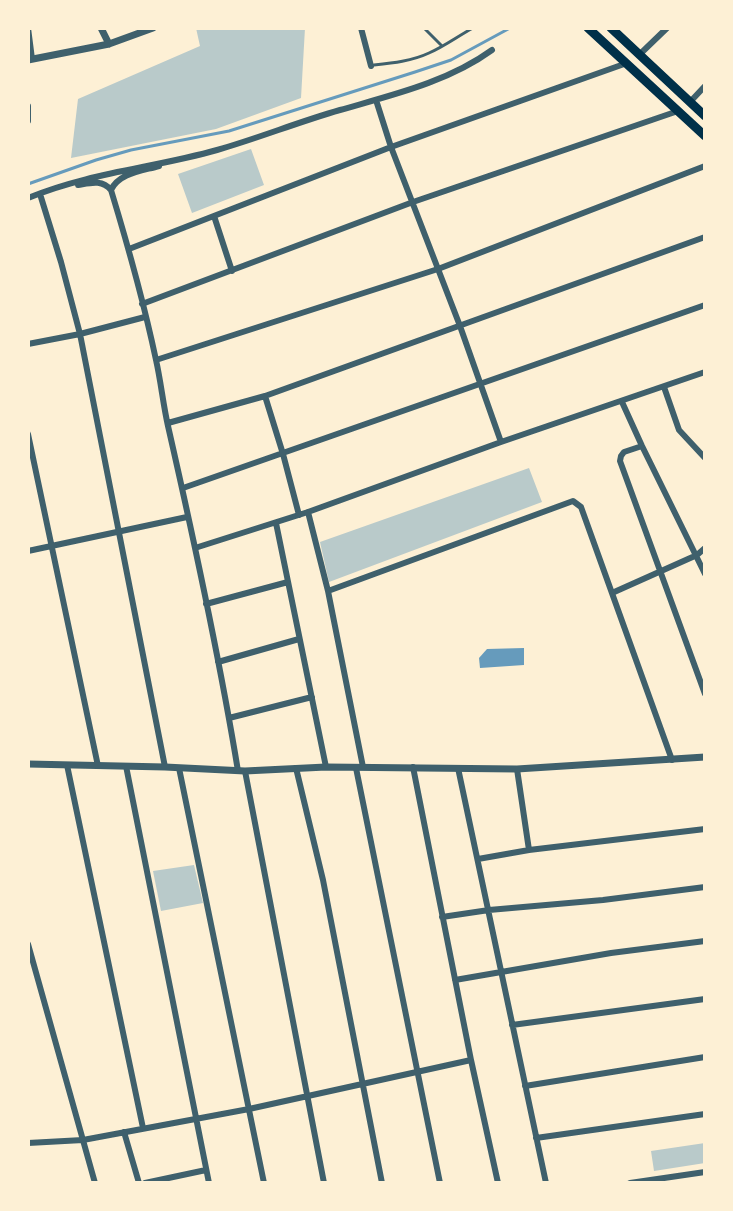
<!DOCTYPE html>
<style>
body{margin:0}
#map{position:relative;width:733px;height:1211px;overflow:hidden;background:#fdf0d5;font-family:Cabin,sans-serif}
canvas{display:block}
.frame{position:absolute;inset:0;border:30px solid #fdf0d5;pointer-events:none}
</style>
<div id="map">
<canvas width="733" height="1211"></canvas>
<div class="frame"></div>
</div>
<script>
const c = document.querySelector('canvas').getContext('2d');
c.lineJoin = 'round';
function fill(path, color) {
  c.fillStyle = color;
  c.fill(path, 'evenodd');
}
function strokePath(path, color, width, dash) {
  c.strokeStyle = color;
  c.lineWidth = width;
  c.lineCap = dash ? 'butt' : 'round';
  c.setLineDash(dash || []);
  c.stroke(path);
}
const green = new Path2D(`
 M196,28H305L301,98L216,129L71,158L78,99L200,46Z
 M251,149L264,185L192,213L178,174Z
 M529,468L542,502L329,582L320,542Z
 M194,865L203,903L161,911L153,871Z
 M705,1143V1163L654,1171L651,1151Z`);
const water = new Path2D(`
 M524,648V665L480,668L479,658L487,649Z`);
const stream = new Path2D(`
 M28,184L96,160L131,150L229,131L415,72L451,60L510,28`);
const service = new Path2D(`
 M424,28L442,46
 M374,65C393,63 412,61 429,53C445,46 458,36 473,28`);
const minor = new Path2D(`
 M28,28L32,59
 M361,28L371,66
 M639,55L667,28
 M376,100L391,147L460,326L501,442
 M690,102L705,86
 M28,106V121
 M78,185C90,183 102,179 111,190
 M111,190C128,246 144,303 156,360C161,382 163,404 168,426C194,540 219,655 238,771
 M111,190C119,173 142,171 159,166
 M40,194L61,262L80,334L165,767
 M28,198C91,172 154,168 217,150C259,138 298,122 340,110C392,95 448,82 492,50
 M214,216L232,271
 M129,249L391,147L627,63
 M142,304L413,202L678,111
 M28,344L80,334L145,317
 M156,360L438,269L705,166
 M664,387L679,430L705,458
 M265,396L283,454L299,515
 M622,402L642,446L705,574
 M168,423L265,396L705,237
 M28,434L98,766
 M642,446L624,452L621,456L620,461L705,694
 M183,488L705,305
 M308,512L328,591L363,767
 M276,523L326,767
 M195,548L308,512L501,442L705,372
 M28,551L187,517
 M328,591L573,501L581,507L672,760
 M612,593L697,555L705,548
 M206,604L288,582
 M218,662L299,639
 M229,718L312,697
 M67,765L143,1128
 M126,766L209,1183
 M179,768L264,1183
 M296,768L323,880L382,1183
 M356,768L440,1183
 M458,768L546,1183
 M517,769L529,850
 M245,771L324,1183
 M478,859L529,850L705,829
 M442,917L489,910L603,900L705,887
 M28,944L95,1183
 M455,980L611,953L705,941
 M512,1025L705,999
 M471,1060L498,1183
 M525,1086L705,1057
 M124,1132L139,1183
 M536,1138L705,1114
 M28,1143L83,1140L249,1109L471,1060L413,767
 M145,1183L206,1170
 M630,1183L705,1172`);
const tertiary = new Path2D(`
 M101,28L109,44
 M28,60L109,44L153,28
 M28,764L165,767L245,771L326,767L517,769L705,757`);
const primary = new Path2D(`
 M588,28L705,136
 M611,28L705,116`);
fill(green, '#b9caca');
fill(water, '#669bbc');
strokePath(stream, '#669bbc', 3);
strokePath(service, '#3f606c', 3);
strokePath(minor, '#3f606c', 6);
strokePath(tertiary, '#3f606c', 7);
strokePath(primary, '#003049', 9);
</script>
